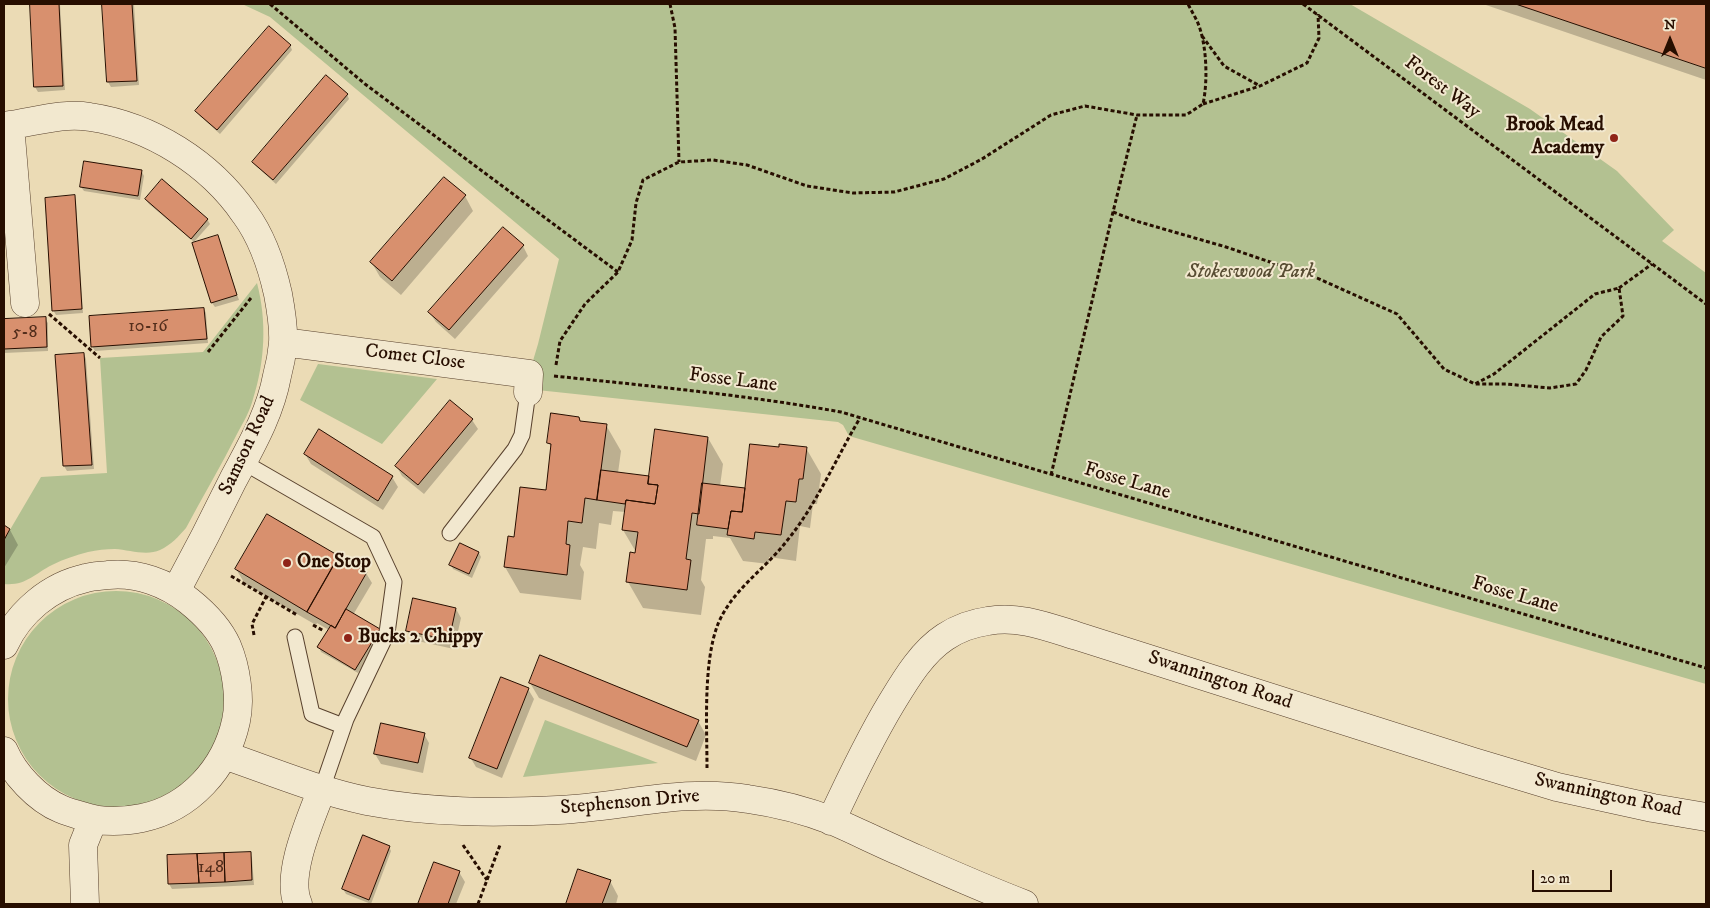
<!DOCTYPE html>
<style>
body{margin:0}
#map{position:relative;width:1710px;height:908px;overflow:hidden;background:#ebdbb5;font-family:"IM FELL DW Pica",serif}
canvas{display:block}
.frame{position:absolute;inset:0;border:5px solid #270e00;pointer-events:none}
.north{position:absolute;left:1645px;top:15px;width:50px;height:50px;-webkit-text-stroke:4px #f2e8cf;paint-order:stroke;rotate:0deg;font-size:14px;font-weight:700;line-height:20px;text-align:center;color:#270e00}
.north::after{content:'';display:block;margin:auto;width:18px;height:22px;background:#270e00;clip-path:polygon(50% 0,100% 100%,50% 72%,0 100%)}
.scale{position:absolute;left:1532px;top:870px;width:80px;height:22px;box-sizing:border-box;border:2px solid #270e00;border-top:0;padding-left:6px;font-size:15px;line-height:18px;white-space:nowrap;color:#270e00;-webkit-text-stroke:4px #f2e8cf;paint-order:stroke}
</style>
<div id="map">
<canvas width="1710" height="908"></canvas>
<div class="frame"></div>
<div class="north">N</div>
<div class="scale">20 m</div>
</div>
<script>
const c = document.querySelector('canvas').getContext('2d');
c.lineJoin = 'round';
function fill(path, color) {
  c.fillStyle = color;
  c.fill(path, 'evenodd');
}
function strokePath(path, color, width, dash) {
  c.strokeStyle = color;
  c.lineWidth = width;
  c.lineCap = dash ? 'butt' : 'round';
  c.setLineDash(dash || []);
  c.stroke(path);
}
function label(font, color, halo, rows, align = 'center') {
  c.font = font + ' "IM FELL DW Pica",serif';
  c.lineWidth = 4;
  c.setLineDash([]);
  c.textBaseline = 'middle';
  c.strokeStyle = halo;
  c.fillStyle = color;
  for (const [text, x, y, turn = 0] of rows) {
    c.save();
    c.translate(x, y);
    c.rotate((+turn || 0) * Math.PI / 180);
    c.textAlign = isNaN(turn) ? turn : align;
    if (halo) c.strokeText(text, 0, 0);
    c.fillText(text, 0, 0);
    c.restore();
  }
}
const green = new Path2D(`
 M242,4H1350L1530,109L1617,171L1674,230L1662,241L1706,273V684L849,436L843,425L838,422L528,389L529,374L538,344L559,259L270,17Z
 M257,283C267,321 265,362 253,399C250,411 243,423 237,434C221,466 203,496 186,528C179,536 171,545 160,550C147,556 129,550 115,549C106,549 97,550 88,552C76,555 64,559 52,565C34,574 26,586 4,584V540L41,477L107,473L100,358L203,352Z
 M318,364L437,379L382,444L300,400Z
 M8 699a108 108 0 1 1 216 0a108 108 0 1 1-216 0Z
 M545,720L658,763L523,777Z`);
const shadow = new Path2D(`
 M31,4H60L65,90L38,92L35,87Z
 M103,4H134L139,85L111,87L108,82Z
 M1483,4H1706V80Z
 M290,45L292,50L220,134L200,116L197,111Z
 M347,94L349,99L276,184L256,166L253,162Z
 M142,172L144,176L140,200L84,191L81,187Z
 M465,196L473,211L401,295L380,277L372,263Z
 M74,197L76,201L83,313L56,315L53,310Z
 M146,200L207,219L210,224L194,242L149,204Z
 M218,237L239,300L215,307L212,303Z
 M523,246L528,256L455,339L436,322L430,313Z
 M204,309L206,313L208,343L95,351L92,346Z
 M45,319L48,323V351L4,353V320Z
 M84,354L86,359L94,469L67,471L64,466L56,356Z
 M578,418L581,422L606,425L621,451L618,473L648,477L650,480L708,438L723,464L720,486L746,489L780,449L806,448L821,474L817,504H813L810,528L800,526L796,561L769,557V564L743,561L730,538L713,536V539H706L701,580L705,587L701,615L643,608L628,582L636,552L623,530L626,512L613,511L611,525L599,523L596,549L583,547L580,565L584,572L581,600L520,593L505,567L515,538L547,492L552,449L549,443Z
 M472,420L478,429L424,494L402,476L397,467Z
 M320,431L392,477L398,487L383,510L311,464L305,454Z
 M4,527L10,530L18,545L4,568Z
 M479,553L481,557L472,578L453,569L451,565Z
 M236,569L366,573L372,583L353,615L379,630L381,635L358,673L321,652L319,647L329,630L317,623L316,625L245,584Z
 M456,609L461,618L454,649L413,640L407,631Z
 M530,683L698,721L706,735L696,761L539,698Z
 M528,689L534,699L502,778L476,767L470,757Z
 M424,734L429,743L423,773L381,764L375,754Z
 M389,847L391,851L371,904L346,894L343,889Z
 M250,853L252,858L254,885L172,889L169,884L168,857Z
 M435,863L459,872L465,882L456,904H419Z
 M579,870L610,881L618,896L616,904H567Z`);
const building = new Path2D(`
 M30,4H59L63,86L34,87Z
 M102,4H132L137,81L107,82Z
 M1516,4H1706V68Z
 M269,26L291,45L217,130L195,111Z
 M326,75L348,94L273,180L252,162Z
 M84,161L142,170L138,196L80,187Z
 M444,177L466,195L392,281L370,262Z
 M162,179L208,219L191,239L145,199Z
 M75,195L82,309L52,311L45,198Z
 M503,227L524,245L449,330L428,312Z
 M218,235L237,295L211,303L192,243Z
 M204,308L207,339L91,347L89,316Z
 M46,317L47,347L4,349V319Z
 M84,353L92,465L63,466L55,355Z
 M450,400L473,419L418,485L395,466Z
 M551,413L579,417L580,421L607,424L597,500L585,498L582,523L568,521L566,544L570,545L567,575L504,567L508,536L514,537L520,487L546,490L551,444L547,443Z
 M319,429L393,476L378,501L304,454Z
 M655,429L708,437L699,514L692,513L686,559L691,560L687,590L626,582L630,552L635,553L638,532L622,530L626,500L655,504L658,485L648,484Z
 M750,444L779,447V444L807,447L803,479H799L796,502L786,501L781,535L755,532L754,539L727,535L731,511L742,512Z
 M601,470L649,476L648,484L658,485L655,504L626,500L625,504L597,500Z
 M702,483L745,488L742,512L731,511L728,529L697,525Z
 M267,514L339,556L307,612L235,569Z
 M4,525L10,529L4,540Z
 M460,543L479,552L469,574L449,565Z
 M339,556L367,572L335,628L307,612Z
 M413,598L456,608L449,640L406,631Z
 M346,609L380,629L355,670L317,647L331,625L335,628Z
 M540,655L699,720L687,747L529,683Z
 M501,677L529,688L497,769L469,758Z
 M381,723L425,733L418,763L374,754Z
 M363,835L390,846L369,900L342,889Z
 M251,852L252,880L225,882L224,853Z
 M224,853L225,882L199,883L197,854Z
 M197,854L199,883L168,884L167,855Z
 M434,862L460,871L448,904H418Z
 M578,869L611,880L602,904H566Z`);
const path = new Path2D(`
 M270,4L365,84L618,272
 M670,4L675,28L679,162
 M1303,4L1706,304
 M1202,36L1224,66L1260,86
 M1203,104L1260,86L1307,63L1319,38L1318,14
 M1113,212L1136,221L1226,247L1317,278L1397,314L1444,369L1475,384L1494,374L1595,294L1619,288L1623,316L1601,337L1586,370L1576,384L1550,388L1506,384H1475
 M1619,288L1652,264
 M49,314L100,358
 M208,352L251,298
 M556,365L560,341L585,304L618,272L632,240L636,203L643,180L679,162L713,160L747,165L807,186L853,193L894,192L944,179L982,159L1051,115L1085,106L1137,115H1186L1203,104C1208,81 1207,43 1197,21C1194,15 1191,10 1188,4
 M554,376C650,386 746,395 841,412L1706,668
 M1051,475L1113,212L1137,115
 M231,576L297,615
 M313,625L324,631
 M254,635L252,624L266,597
 M707,768C707,726 703,662 718,624C732,590 764,570 786,542C817,504 835,460 860,418
 M463,845L487,880
 M478,904L500,845`);
const lane = new Path2D(`
 M243,462L373,537L394,582L387,633L346,719L322,789
 M450,533L515,449L522,435L528,392
 M295,637L312,714L343,726`);
const street = new Path2D(`
 M10,125L25,303
 M4,126C32,123 61,112 90,117C151,126 210,163 245,214C262,237 272,267 278,294C281,310 284,327 283,343C282,354 280,365 277,376C270,414 251,446 233,480C215,517 196,554 176,591
 M283,342L529,374L528,392
 M4,645C19,612 50,586 86,578C93,576 101,576 108,575C137,572 167,583 189,601C204,613 219,628 227,646C236,667 241,699 236,721C226,768 190,808 142,818C122,822 102,823 82,816C75,814 68,812 61,809C37,799 14,774 4,751
 M224,755C271,771 318,791 367,801C430,813 494,813 558,810C621,807 685,788 748,799C776,803 807,811 833,821C856,831 878,842 901,852C942,870 982,888 1024,904
 M831,821C850,780 869,740 892,702C906,679 922,652 945,637C957,629 973,623 988,621C1018,615 1048,627 1077,636L1474,762L1557,787L1653,808L1706,817
 M85,904L83,845L93,820
 M298,904C285,875 311,818 322,789`);
const markers = [
 [1614,138,5,"#8f2418"],
 [287,563,5,"#8f2418"],
 [348,638,5,"#8f2418"]
];
const numberNames = [
 ["10-16",148,327],
 ["5-8",25,333],
 ["148",211,868]
];
const streetNames = [
 ["Forest Way",1442,88,37],
 ["Comet Close",415,358,7],
 ["Fosse Lane",733,381,7],
 ["Samson Road",248,446,-65],
 ["Fosse Lane",1127,482,16],
 ["Fosse Lane",1515,596,16],
 ["Swannington Road",1220,681,18],
 ["Swannington Road",1608,796,12],
 ["Stephenson Drive",630,803,-5]
];
const poiNames = [
 ["Brook Mead",1604,126,"right"],
 ["Academy",1604,149,"right"],
 ["One Stop",297,563],
 ["Bucks 2 Chippy",358,638]
];
const parkNames = [
 ["Stokeswood Park",1251,273]
];
fill(green, '#b3c191');
fill(shadow, '#0003');
fill(building, '#d8906e');
strokePath(building, '#270e00', 1);
strokePath(lane, '#58412d', 17);
strokePath(street, '#58412d', 29);
strokePath(path, '#270e00', 3, [4, 2.5]);
strokePath(lane, '#f2e8cf', 15);
strokePath(street, '#f2e8cf', 28);
for (const [x, y, r, color] of markers) {
  const dot = new Path2D();
  dot.arc(x, y, r, 0, 2 * Math.PI);
  c.fillStyle = color;
  c.fill(dot);
  strokePath(dot, '#f2e8cf', 2);
}
label('18px', '#532e1c', null, numberNames);
label('20px', '#270e00', '#f2e8cf', streetNames);
label('bold 20px', '#270e00', '#f2e8cf', poiNames, 'left');
label('italic 20px', '#584d33', '#f2e8cf', parkNames);
</script>
